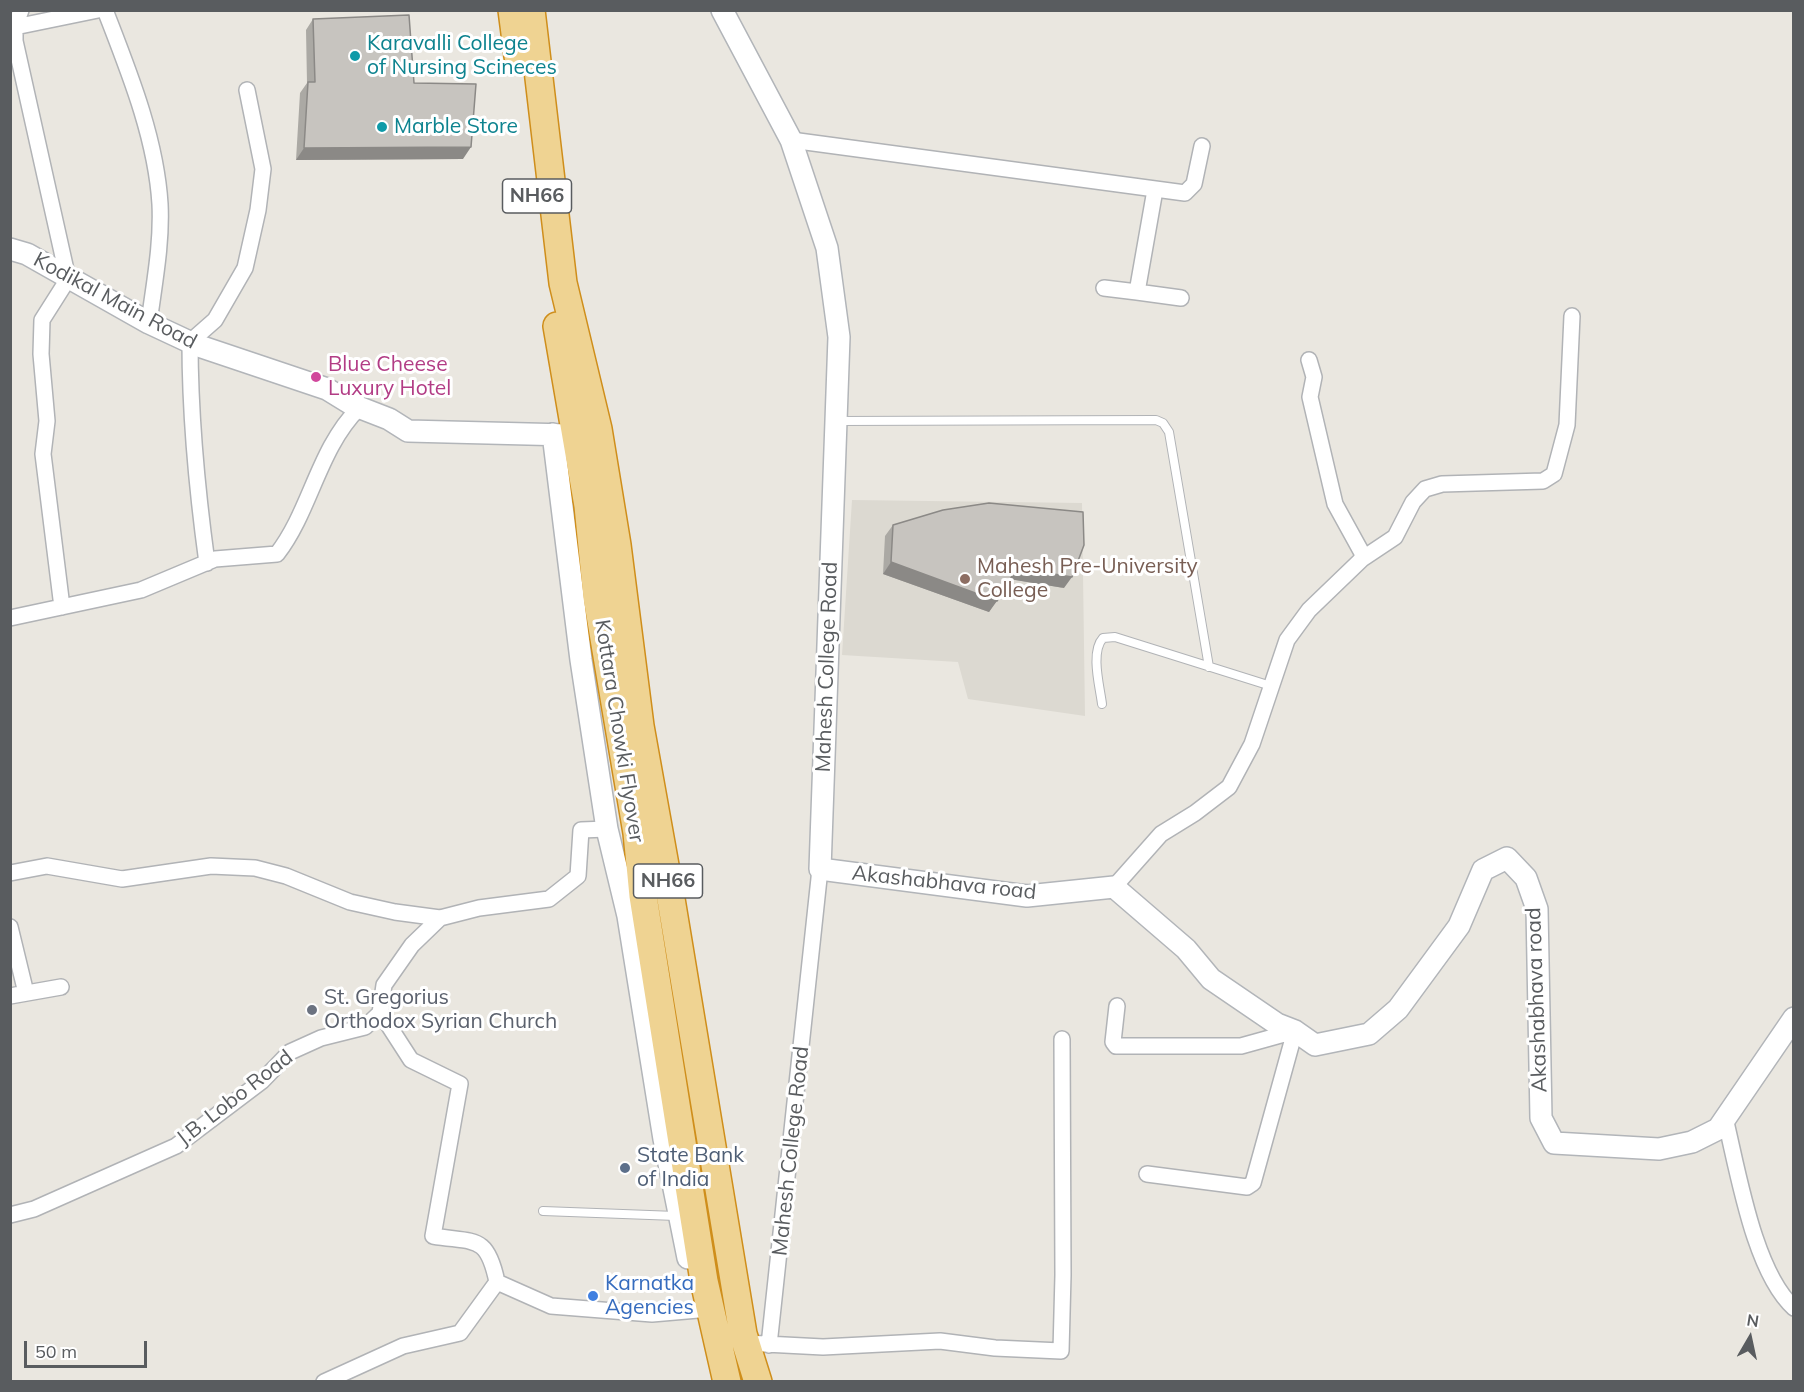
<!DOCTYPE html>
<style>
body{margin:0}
#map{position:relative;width:1804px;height:1392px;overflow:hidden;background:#eae7e0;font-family:Mulish,sans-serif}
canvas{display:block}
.frame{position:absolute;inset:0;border:12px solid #595c5f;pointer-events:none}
.north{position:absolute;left:1720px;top:1308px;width:60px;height:60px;-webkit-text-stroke:4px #fff;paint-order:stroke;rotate:9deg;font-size:16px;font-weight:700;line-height:24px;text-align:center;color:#595c5f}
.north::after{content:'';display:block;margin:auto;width:21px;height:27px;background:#595c5f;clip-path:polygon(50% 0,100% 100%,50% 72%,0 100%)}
.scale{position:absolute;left:24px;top:1341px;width:123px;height:27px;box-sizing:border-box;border:3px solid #595c5f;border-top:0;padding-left:8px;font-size:18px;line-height:21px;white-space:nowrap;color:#595c5f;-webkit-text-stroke:4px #fff;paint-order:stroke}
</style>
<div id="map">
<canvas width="1804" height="1392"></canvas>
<div class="frame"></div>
<div class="north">N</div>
<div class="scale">50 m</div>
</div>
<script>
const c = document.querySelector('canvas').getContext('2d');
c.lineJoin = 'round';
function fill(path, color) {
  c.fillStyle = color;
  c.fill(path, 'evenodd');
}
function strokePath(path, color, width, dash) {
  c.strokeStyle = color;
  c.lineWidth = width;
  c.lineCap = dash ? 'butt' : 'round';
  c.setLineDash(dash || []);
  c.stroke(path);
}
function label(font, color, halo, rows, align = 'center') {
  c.font = font + ' Mulish,sans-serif';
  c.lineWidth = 6;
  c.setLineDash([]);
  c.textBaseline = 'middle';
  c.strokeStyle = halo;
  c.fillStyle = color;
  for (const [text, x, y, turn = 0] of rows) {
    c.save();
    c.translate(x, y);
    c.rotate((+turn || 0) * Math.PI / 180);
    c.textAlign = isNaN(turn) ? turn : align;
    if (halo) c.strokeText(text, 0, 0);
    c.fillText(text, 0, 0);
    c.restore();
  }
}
const education = new Path2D(`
 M852,500L1082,503L1085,716L968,699L958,662L842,655Z`);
const lane = new Path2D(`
 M837,421L1156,420L1163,423L1169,432L1209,667
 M1102,704C1100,687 1090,652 1103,638L1115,637L1271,686
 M543,1211L676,1216`);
const street = new Path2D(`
 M21,10L15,27V41L68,279L42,320L41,354L47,421L43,454L62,607
 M105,10C129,72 156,138 160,204C162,244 154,284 149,323
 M15,27L98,10
 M791,140L1185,193L1194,184L1202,146
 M1104,288L1137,292L1155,190
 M1137,292L1181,298
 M1362,559L1395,537L1413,502L1425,489L1442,484L1543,481L1554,474L1567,425L1572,316
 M207,563C197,490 190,415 190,342L215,320L245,268L258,210L263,169L247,90
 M10,618L141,590L215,559L277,554C311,510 318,449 359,408
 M10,873L47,866L122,879L211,866L255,868L286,876L350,902L395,912L440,918
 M1114,887L1161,834L1195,813L1229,787L1252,744L1287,640L1309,610L1362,559V553L1335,504L1310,397L1314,377L1309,360
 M10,927L26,993
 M10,996L61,987
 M1117,1006L1113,1042L1116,1046H1241L1295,1031
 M1725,1118C1738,1171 1754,1272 1794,1308
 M1147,1174L1247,1187L1253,1183L1295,1031
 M10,1215L34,1209L176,1146L262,1081L290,1052L321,1038L365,1027L380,1013L384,985L412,945L440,918L479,908L549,899L578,876L581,830L607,829
 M497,1282L551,1306L652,1314L698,1310
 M746,1343L823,1347L940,1341L995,1348L1061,1351L1063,1275L1062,1039
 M769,1345L820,869
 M324,1382L403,1346L460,1333L497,1282C487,1234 475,1243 433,1236L460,1084L411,1060L380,1012`);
const secondary = new Path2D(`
 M722,10L791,140L827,248L839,337L820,869L1027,896L1114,887L1186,949L1211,979L1277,1024L1295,1031L1315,1045L1369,1034L1398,1009L1459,926L1483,870L1507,858L1526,878L1537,909L1541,1118L1554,1143L1659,1149L1692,1142L1718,1129L1794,1018
 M10,249L27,254L149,323L196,345L327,389L353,405L389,419L408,431L568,435
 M553,434L581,660L607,829L628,916L664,1139L688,1258`);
const highway = new Path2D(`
 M512,10L518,56
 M531,10L563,283L598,429L617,545L640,726L671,899L743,1334L758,1382
 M557,326L588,506L597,597L637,833L643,896L704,1281L727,1382`);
const wall = new Path2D(`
 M313,19L414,83L463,159L296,160L300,93L307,83L306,30Z
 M893,525L1064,588L1010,579L989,612L883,574L885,536Z`);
const shadedWall = new Path2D(`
 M471,147L463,159L296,160L304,148Z
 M891,562L997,601L989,612L883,574Z
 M1017,568L1072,577L1064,588L1009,579Z`);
const building = new Path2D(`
 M409,15L414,83L476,84L471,147L304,148L308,82H315L313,19Z
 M989,503L1083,512L1084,545L1072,577L1017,568L997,601L891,562L893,525L943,510Z`);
const markers = [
 [355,56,6,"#0f9aa8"],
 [382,127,6,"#0f9aa8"],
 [316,377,6,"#d1479c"],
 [965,579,6,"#8d6e63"],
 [312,1010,6,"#6b7280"],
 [625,1168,6,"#5c6f8a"],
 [593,1296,6,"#3f7fe0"]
];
const shields = [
 [537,196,69],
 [668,881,69]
];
const shieldNames = [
 ["NH66",537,196],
 ["NH66",668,881]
];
const cultureNames = [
 ["Karavalli College",367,44],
 ["of Nursing Scineces",367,68],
 ["Marble Store",394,127]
];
const streetNames = [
 ["Kodikal Main Road",115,301,28],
 ["Mahesh College Road",827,667,-88],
 ["Kottara Chowki Flyover",619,731,81],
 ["Akashabhava road",944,883,6],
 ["Akashabhava road",1537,1000,-92],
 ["J.B. Lobo Road",235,1098,-38],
 ["Mahesh College Road",791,1151,-84]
];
const hotelNames = [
 ["Blue Cheese",328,365],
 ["Luxury Hotel",328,389]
];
const educationNames = [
 ["Mahesh Pre-University",977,567],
 ["College",977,591]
];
const worshipNames = [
 ["St. Gregorius",324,998],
 ["Orthodox Syrian Church",324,1022]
];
const serviceNames = [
 ["State Bank",637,1156],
 ["of India",637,1180]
];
const shopNames = [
 ["Karnatka",605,1284],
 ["Agencies",605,1308]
];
fill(education, '#dcd9d1');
strokePath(lane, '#b1b3b6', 10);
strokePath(street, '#b1b3b6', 18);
strokePath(secondary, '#b2b5b9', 24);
strokePath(highway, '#cf8e1b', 30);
strokePath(lane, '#fff', 8);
strokePath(street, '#fff', 15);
strokePath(secondary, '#fff', 21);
strokePath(highway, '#efd392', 27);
fill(wall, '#aba9a4');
fill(shadedWall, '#8b8986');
fill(building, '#c7c4bf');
strokePath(building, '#8b8986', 1.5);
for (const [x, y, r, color] of markers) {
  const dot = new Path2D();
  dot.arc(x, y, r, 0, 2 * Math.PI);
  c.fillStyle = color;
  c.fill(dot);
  strokePath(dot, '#fff', 2);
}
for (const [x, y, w] of shields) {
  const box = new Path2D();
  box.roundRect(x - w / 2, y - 17, w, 34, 4.5);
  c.fillStyle = '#fff';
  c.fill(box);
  strokePath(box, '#595c5f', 1.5);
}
label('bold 20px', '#595c5f', null, shieldNames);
label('21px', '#0d838f', '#fff', cultureNames, 'left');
label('21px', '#595c5f', '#fff', streetNames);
label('21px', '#b23c85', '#fff', hotelNames, 'left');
label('21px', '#785e54', '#fff', educationNames, 'left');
label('21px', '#5b616d', '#fff', worshipNames, 'left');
label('21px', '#4e5e75', '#fff', serviceNames, 'left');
label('21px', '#366cbe', '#fff', shopNames, 'left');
</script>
